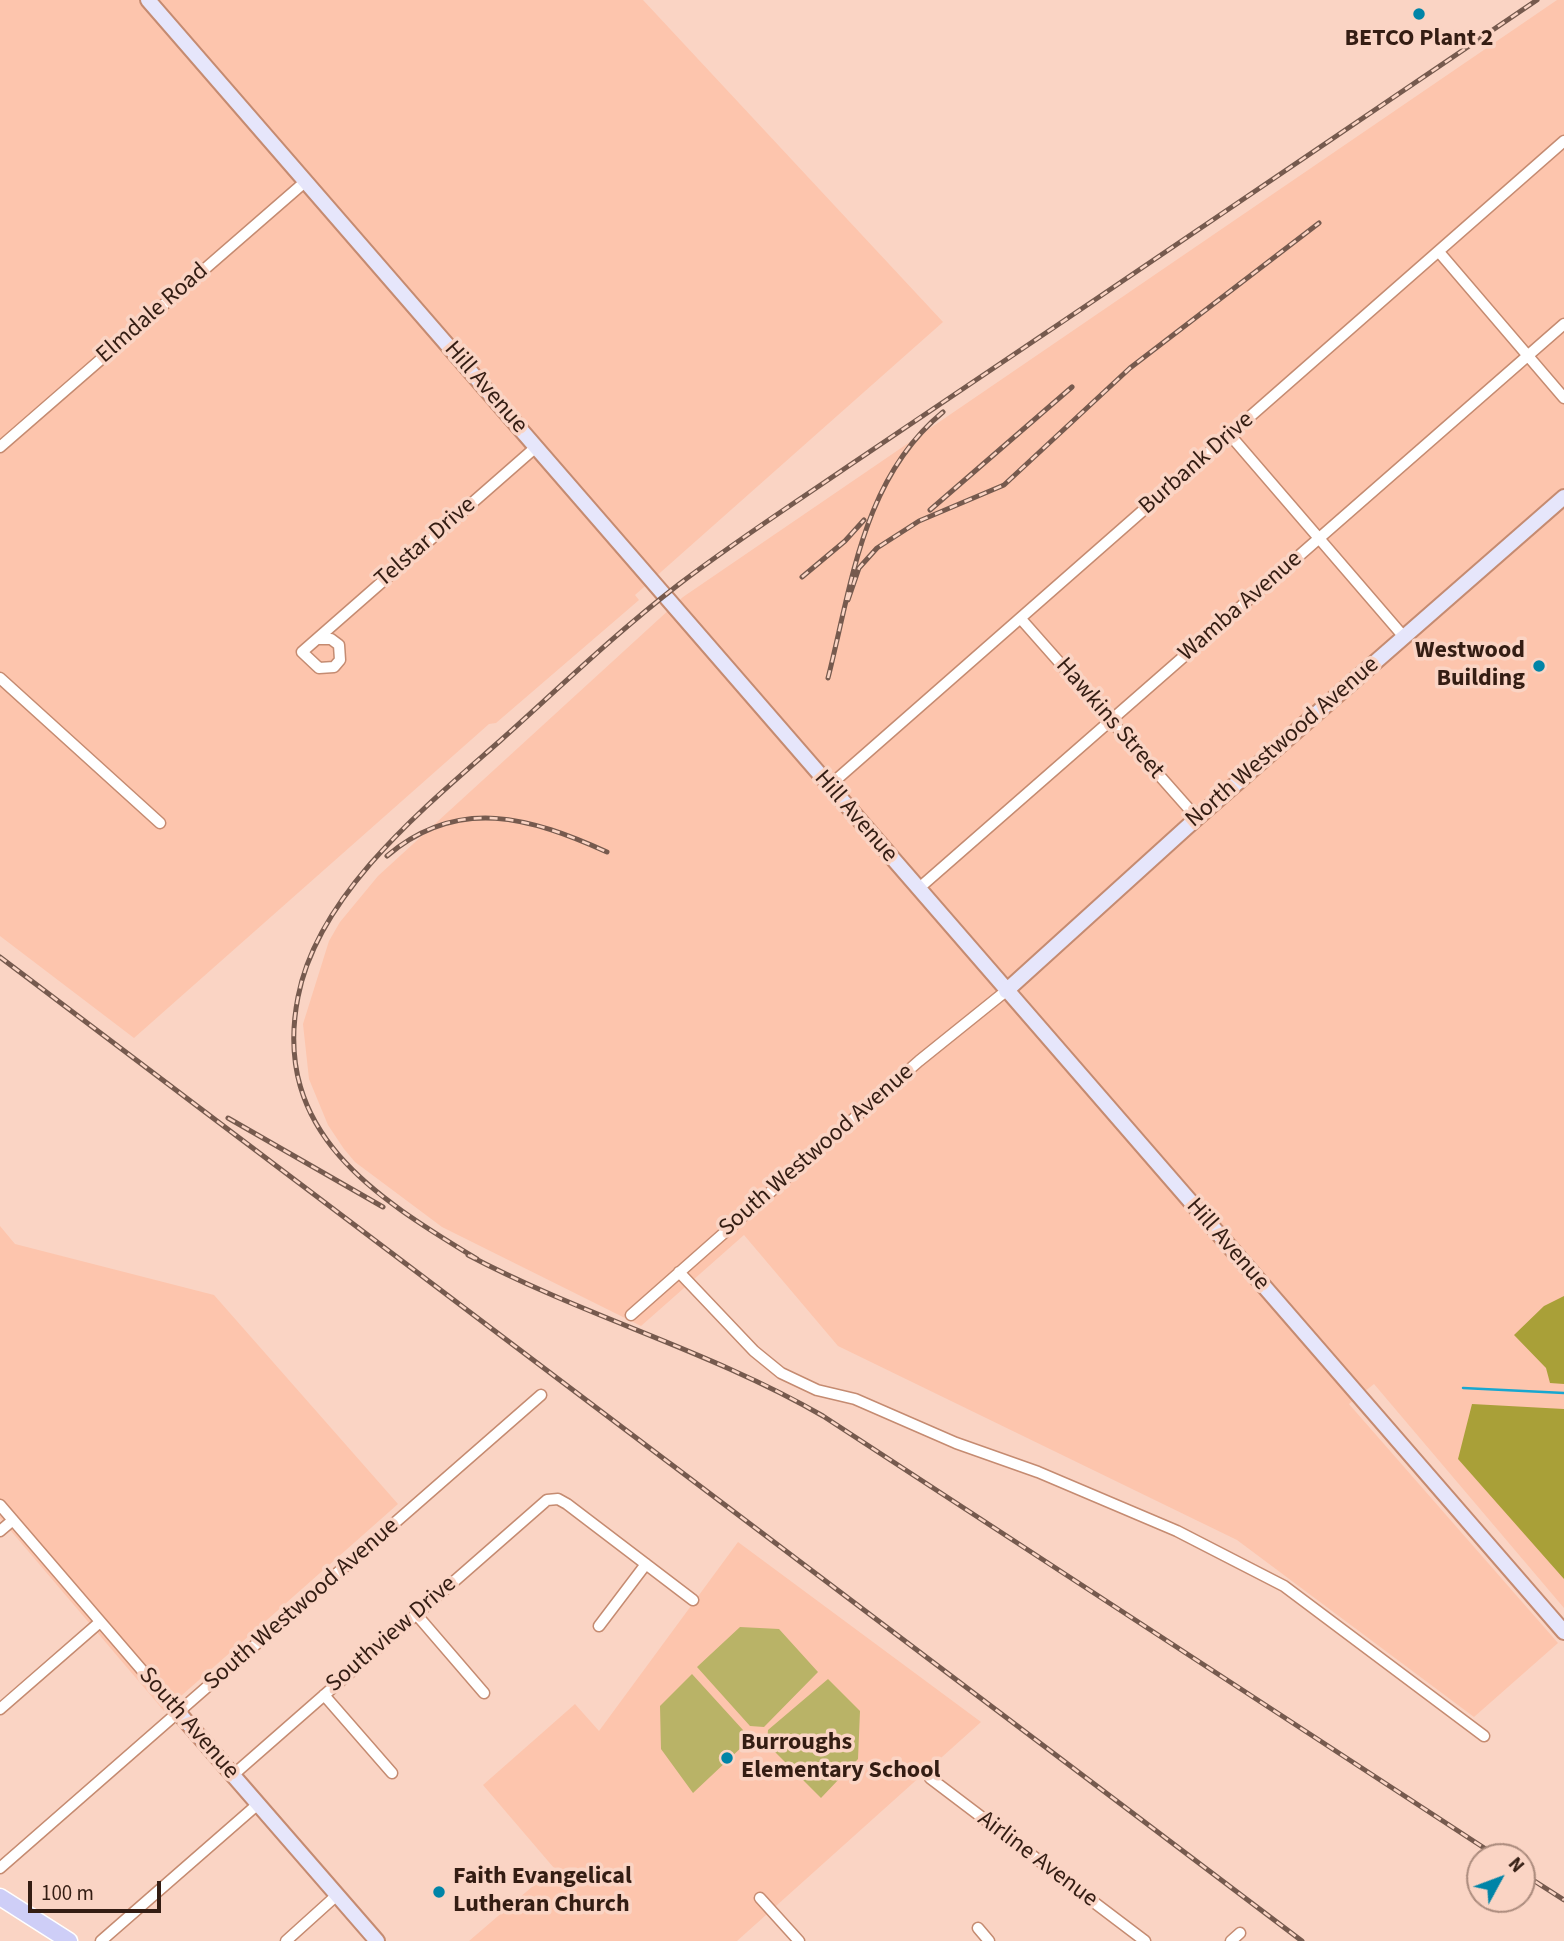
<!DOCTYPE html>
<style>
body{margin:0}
#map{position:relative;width:1564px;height:1941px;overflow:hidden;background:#fad4c4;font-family:"Source Sans 3",sans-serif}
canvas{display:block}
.north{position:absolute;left:1466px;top:1843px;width:70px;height:70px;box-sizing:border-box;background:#fad4c4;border:2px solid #ab8b7d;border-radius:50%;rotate:49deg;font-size:19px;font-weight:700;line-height:28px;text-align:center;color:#341d13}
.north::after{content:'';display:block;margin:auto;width:24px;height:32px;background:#0084a7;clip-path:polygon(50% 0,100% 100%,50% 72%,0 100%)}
.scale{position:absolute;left:28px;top:1881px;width:133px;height:32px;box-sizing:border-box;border:4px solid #341d13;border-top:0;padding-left:9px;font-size:21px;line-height:24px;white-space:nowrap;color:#341d13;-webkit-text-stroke:5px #fad4c4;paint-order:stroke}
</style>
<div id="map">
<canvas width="1564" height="1941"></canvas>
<div class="north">N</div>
<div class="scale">100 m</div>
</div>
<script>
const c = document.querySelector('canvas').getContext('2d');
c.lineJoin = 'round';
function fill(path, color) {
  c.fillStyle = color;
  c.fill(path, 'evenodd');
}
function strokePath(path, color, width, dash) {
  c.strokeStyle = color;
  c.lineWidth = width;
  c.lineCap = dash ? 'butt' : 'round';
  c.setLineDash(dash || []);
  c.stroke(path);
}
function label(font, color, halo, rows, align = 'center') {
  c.font = font + ' "Source Sans 3",sans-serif';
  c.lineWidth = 7;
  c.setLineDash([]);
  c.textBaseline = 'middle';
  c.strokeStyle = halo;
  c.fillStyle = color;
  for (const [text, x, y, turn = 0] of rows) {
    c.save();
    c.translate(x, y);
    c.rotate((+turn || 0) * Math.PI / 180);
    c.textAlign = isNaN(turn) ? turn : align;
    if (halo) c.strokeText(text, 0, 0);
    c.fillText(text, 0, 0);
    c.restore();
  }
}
const built = new Path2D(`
 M0,0H643L943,322L635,595L639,600L496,723L489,724L134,1038L0,936Z
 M1557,0H1564V1608L1374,1384L1349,1404L1558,1643L1474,1717L1237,1540L838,1346L744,1235L641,1326L442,1227L355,1162L344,1149L328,1125L309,1079L303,1024L329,941L340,922L378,876L683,597Z
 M0,1226L15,1244L214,1295L398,1504L164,1711L0,1518Z
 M738,1542L981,1722L737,1941H469L554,1868L483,1785L575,1704L599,1731Z`);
const green = new Path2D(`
 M740,1627L779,1629L818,1672L764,1727L750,1726L697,1667Z
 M692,1674L743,1730L745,1744L693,1793L661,1749L660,1706Z
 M828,1679L860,1711L858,1759L821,1798L767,1744L768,1730Z`);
const forest = new Path2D(`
 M1564,1296V1384L1550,1383L1546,1368L1514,1335L1544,1306Z
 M1472,1404L1564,1409V1579L1458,1459Z`);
const stream = new Path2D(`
 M1463,1388L1564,1393`);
const street = new Path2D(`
 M1439,252L1564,398
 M1230,435L1404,637
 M0,447L306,181
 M1021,619L1197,818
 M317,639H331L339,645L340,660L334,667L319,668L302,652L536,447
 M0,678L160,823
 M829,786L1564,141
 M918,889L1564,324
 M679,1272L754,1351L781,1373L817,1390L855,1399L956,1443L1038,1472L1177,1531L1284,1586L1484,1736
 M631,1315L919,1061L1006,991
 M0,1505L178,1712
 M0,1531L13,1520
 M416,1614L484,1693
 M599,1626L646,1564
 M324,1695L392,1773
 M0,1709L100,1622
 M233,1775L547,1500L558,1499L567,1504L693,1600
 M930,1778L1145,1941
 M0,1868L541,1395
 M760,1898L799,1941
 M978,1928L989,1941
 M101,1941L258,1804
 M286,1941L337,1895
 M1231,1941L1240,1933`);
const secondary = new Path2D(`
 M148,0L1564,1632
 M1006,991L1197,818L1564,497
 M178,1712L377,1941`);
const primary = new Path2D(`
 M0,1897L69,1941`);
const rail = new Path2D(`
 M930,510L1072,387
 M802,577L845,541L864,520
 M848,600L859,568L877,548L919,521L1004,485L1130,368L1319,223
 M828,678C852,583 863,478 943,412
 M387,856C459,795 531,818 607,852
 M0,957L1302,1941
 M228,1118L383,1207
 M468,1255C583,1316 711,1351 823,1416L1498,1857
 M477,1259C377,1198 271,1134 298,997C318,893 426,806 501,740C559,688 616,633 678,585C733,543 790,506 847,467C931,410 1015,354 1099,297C1245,198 1391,99 1537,0
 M1522,1873L1564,1900`);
const markers = [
 [1419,14,7,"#0084a7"],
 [1539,666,7,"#0084a7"],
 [727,1758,7,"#0084a7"],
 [439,1892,7,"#0084a7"]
];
const poiNames = [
 ["BETCO Plant 2",1419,40,"center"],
 ["Westwood",1525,652,"right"],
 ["Building",1525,680,"right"],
 ["Burroughs",741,1744],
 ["Elementary School",741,1772],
 ["Faith Evangelical",453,1878],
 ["Lutheran Church",453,1906]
];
const streetNames = [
 ["Elmdale Road",153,314,-41],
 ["Hill Avenue",485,388,49],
 ["Burbank Drive",1197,464,-41],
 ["Telstar Drive",426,543,-41],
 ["Wamba Avenue",1241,607,-41],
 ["Hawkins Street",1109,719,49],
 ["North Westwood Avenue",1283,743,-41],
 ["Hill Avenue",855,817,49],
 ["South Westwood Avenue",817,1151,-41],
 ["Hill Avenue",1227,1245,49],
 ["South Westwood Avenue",302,1605,-41],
 ["Southview Drive",392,1635,-41],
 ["South Avenue",188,1724,49],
 ["Airline Avenue",1037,1860,37]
];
fill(built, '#fdc5ad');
fill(green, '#b9b367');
fill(forest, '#a9a038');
strokePath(stream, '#17a7d0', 2.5);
strokePath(street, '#c58b71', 13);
strokePath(secondary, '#c58b71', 18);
strokePath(primary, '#fff', 19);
strokePath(street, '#fff', 10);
strokePath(secondary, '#e6e6fb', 14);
strokePath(primary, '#cecef7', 16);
strokePath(rail, '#765a4e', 5);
strokePath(rail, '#fad4c4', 2.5, [8]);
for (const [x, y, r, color] of markers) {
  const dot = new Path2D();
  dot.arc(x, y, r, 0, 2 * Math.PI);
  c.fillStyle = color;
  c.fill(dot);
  strokePath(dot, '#fad4c4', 2.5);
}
label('bold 24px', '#341d13', '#fad4c4', poiNames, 'left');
label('24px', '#341d13', '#fad4c4', streetNames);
</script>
